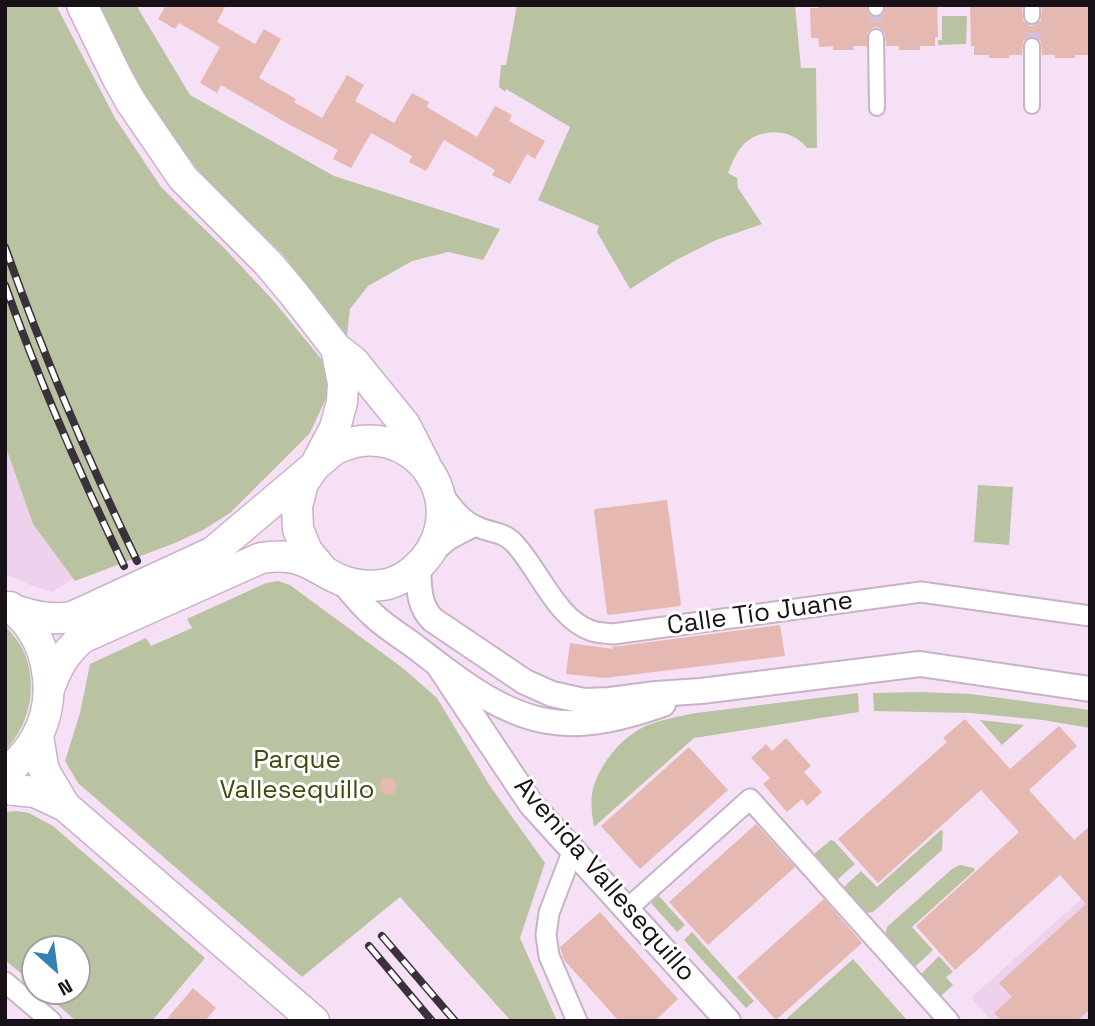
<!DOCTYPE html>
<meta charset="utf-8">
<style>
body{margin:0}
#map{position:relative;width:1095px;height:1026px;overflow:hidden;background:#f6e0f5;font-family:"Space Grotesk",sans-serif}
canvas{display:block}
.frame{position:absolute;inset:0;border:7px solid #191118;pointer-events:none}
.north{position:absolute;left:21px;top:935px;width:70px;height:70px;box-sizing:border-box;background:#fff;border:2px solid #a3a0a3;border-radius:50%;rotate:152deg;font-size:19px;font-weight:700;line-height:28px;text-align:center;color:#191118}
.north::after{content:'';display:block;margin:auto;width:24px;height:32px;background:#3780b4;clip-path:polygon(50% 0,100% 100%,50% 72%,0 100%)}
</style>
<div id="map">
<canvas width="1095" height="1026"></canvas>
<div class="frame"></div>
<div class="north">N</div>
</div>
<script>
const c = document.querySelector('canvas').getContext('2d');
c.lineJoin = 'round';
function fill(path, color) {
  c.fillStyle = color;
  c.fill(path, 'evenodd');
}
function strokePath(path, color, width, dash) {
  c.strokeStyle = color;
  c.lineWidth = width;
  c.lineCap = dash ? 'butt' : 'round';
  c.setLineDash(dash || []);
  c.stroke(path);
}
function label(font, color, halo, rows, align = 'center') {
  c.font = font + ' "Space Grotesk",sans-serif';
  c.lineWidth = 6;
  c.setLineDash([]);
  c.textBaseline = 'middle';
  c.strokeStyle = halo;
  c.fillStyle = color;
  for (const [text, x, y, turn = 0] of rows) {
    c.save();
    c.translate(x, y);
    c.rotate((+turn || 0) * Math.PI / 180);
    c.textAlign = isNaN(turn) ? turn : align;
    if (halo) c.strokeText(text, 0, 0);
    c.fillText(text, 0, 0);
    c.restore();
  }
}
const built = new Path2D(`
 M5,445L33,524L77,577L52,592L30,585L5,574Z
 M1090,891V1021H991L971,998Z`);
const green = new Path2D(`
 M5,5H56L115,118L161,187L225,249L272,299L327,366L329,392L310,433L230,513L203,530L175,543L75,581L33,524L5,445Z
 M98,5H136L190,95L334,176L500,229L483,260L448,252L412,261L368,286L350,309L347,335L280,251L206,180L189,158L151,107Z
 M517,5H795L801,68H816L817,148H807C793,129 763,127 745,143C737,150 732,163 728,173L737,178L738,188L762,224L716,240L676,260L630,289L597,232L599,226L538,200L570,127L506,89L505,92L499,87L501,65H506Z
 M942,16H967L966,44L938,45V40H942Z
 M978,485L1013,487L1009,545L974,542Z
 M278,581L290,585L404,669L437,698L490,786L545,863L520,938L557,1021H511L400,897L302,977L78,783L65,761L80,713L90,664L146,638L151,646L192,628L187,619L266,583Z
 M5,625C11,633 18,640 22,648C39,683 31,723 5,751Z
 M921,692L971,694L1090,710V728L1043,720L970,713L874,711L873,693Z
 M858,693L859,712L694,738L594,827C592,814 590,802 593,789C600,763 623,735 648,725C664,719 680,716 696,713Z
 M980,720L1024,725L1002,745Z
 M17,811L29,813L53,826L205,958L152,1021H76L42,991H77V949H35V985L5,960V812Z
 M941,830L943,831L942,850L873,912L866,913L843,888L861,871L877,887Z
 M831,840L834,841L855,864L836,881L815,855V853Z
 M960,865L974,868L975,870L912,927L933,950L915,967L885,935L887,927L952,869Z
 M659,896L685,925L677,932L651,903Z
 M692,932L754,1001L746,1008L684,940Z
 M939,956L953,972L946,977L953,985L941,996L921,974Z
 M853,959L906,1019L904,1021H784Z`);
const building = new Path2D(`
 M166,5H226L217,22L255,44L264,29L281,39L259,78L296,99L294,102L322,118L347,75L364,85L355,101L394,123L412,93L429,102L427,107L477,137L495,106L512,115L509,121L545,141L535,159L527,154L510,184L492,175L495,170L444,140L426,171L409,162L412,156L371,133L351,168L333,159L338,150L290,125L221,85L217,93L200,83L220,47L179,23L175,29L158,19Z
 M818,5H866L868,13L875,18L880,17L884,13L886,5H937L938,37H935V46H920V50H899V46H886L885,33L881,29L875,27L871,29L867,33V46H853L854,50H833V46L819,47L818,38H811L810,8H818Z
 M970,5H1009V7H1022L1023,20L1027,24L1031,26L1036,25L1041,20L1042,7H1055V5L1090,7V55H1075V58H1055V55H1042L1041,42L1036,37L1031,36L1027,38L1023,42L1022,55H1009V58H989V55H974V46H971Z
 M667,500L681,604L680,606L609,615L607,614L594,511L595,509Z
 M780,625L785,656L605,678L566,674L570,643L613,649L612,647Z
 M965,719L1010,769L1059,726L1077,746L1029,790L1074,840L1090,826V1009L1077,1021H1002L994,1013L1012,997L999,983L1086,904L1060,875L955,970L916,926L1019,832L981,790L878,883L838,839L947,742L943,738Z
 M786,738L811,766L804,772L822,792L807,806L802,799L787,812L763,784L770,778L751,758L766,744L772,751Z
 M689,747L728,790L640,869L601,826Z
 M392,778L397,785L394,794L384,795L379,788L382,779Z
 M756,824L795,867L708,945L669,902Z
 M824,899L862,943L776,1020L737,977Z
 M600,912L678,999L655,1021H619L564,960L560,947Z
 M193,988L216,1008L205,1021H165Z`);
const pedestrianTunnel = new Path2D(`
 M876,8V37
 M1032,46V16`);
const pedestrian = new Path2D(`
 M876,5V8
 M1032,5V16
 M876,37L877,108
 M1032,106V46`);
const minor = new Path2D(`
 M442,493C451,505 461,520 476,526C489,533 503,531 514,543C539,569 556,619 592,631C598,633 607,633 613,634L921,592L1090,616
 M432,554L450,539L475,526
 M573,850L549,913L546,935L549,956L577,1021
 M627,909L750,799L949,1021
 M5,982L51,1021`);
const tertiary = new Path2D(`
 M418,566C419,586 418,606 433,620L525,682L552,694L584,701L610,700L656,694L701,691L920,664L1090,689
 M342,581C351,591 360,603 371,613C383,625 399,635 413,645C452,675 498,713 547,721C586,728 626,717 663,704
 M439,666L531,804L728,1021`);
const primary = new Path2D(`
 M82,5L118,79L131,102L183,178L268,263L294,294L336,348L353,361L405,425L425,464
 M322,569L307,551L298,529L297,506L303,483L316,464L335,428L342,402L343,383L336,348
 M14,610C35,617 51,620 72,617L213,552L335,449C343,446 352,442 361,441C433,434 470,520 416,568C409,575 398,581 388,584C374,587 354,586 341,580C326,574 314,564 298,559C286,555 274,556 261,558L82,638C64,654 57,667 49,689
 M38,736L43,767L47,776L65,806
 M5,773C18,763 29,751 37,736C59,695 49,635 10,607
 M5,789L35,792L65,806L314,1021`);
const rail = new Path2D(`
 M5,247C43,354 87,458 137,561
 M5,285C39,381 80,474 124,566
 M382,936L455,1021
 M369,946L432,1021`);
const streetNames = [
 ["Calle Tío Juane",760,614,-8],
 ["Avenida Vallesequillo",604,880,49]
];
const parkNames = [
 ["Parque",297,761],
 ["Vallesequillo",297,791]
];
fill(built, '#eed2ed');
fill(green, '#b9c3a2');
fill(building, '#e5b8b1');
strokePath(pedestrianTunnel, '#d5c1d4', 14, [14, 7]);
strokePath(pedestrian, '#c8b2c7', 18);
strokePath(minor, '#c8b2c7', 23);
strokePath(tertiary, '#c8b2c7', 28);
strokePath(primary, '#c8b2c7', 33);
strokePath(pedestrian, '#fff', 14);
strokePath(minor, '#fff', 19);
strokePath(tertiary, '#fff', 24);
strokePath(primary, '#fff', 30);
strokePath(rail, '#3b313a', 8);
strokePath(rail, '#fff', 5, [16]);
label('26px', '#191118', '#fff', streetNames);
label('26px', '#3e4b0f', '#fff', parkNames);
</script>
